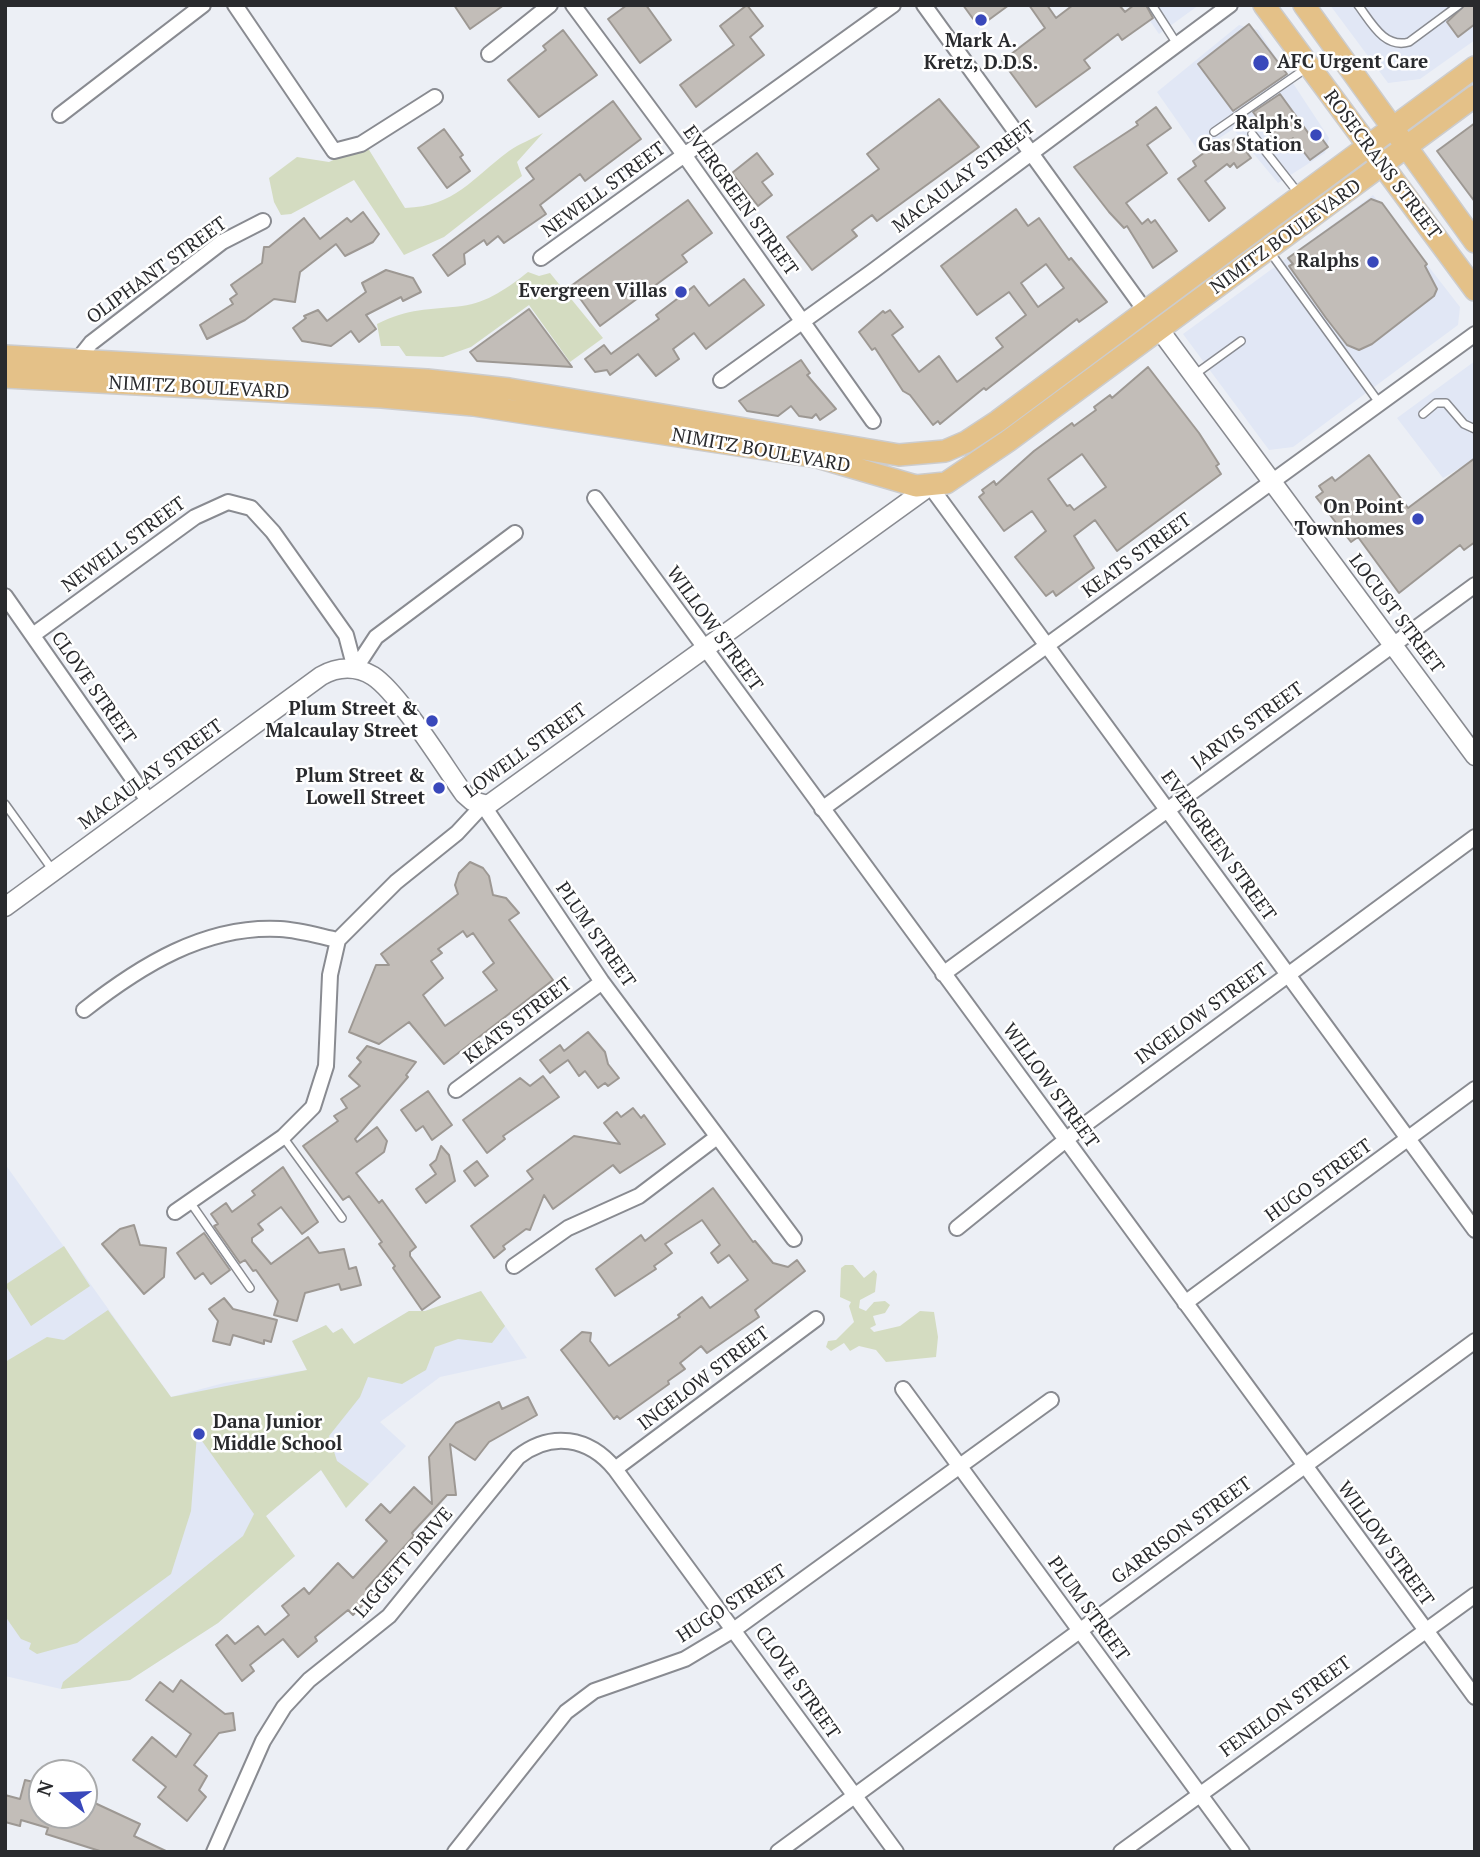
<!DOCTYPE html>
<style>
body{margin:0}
#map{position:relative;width:1480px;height:1857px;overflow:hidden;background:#eceff5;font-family:"PT Serif",serif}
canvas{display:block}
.frame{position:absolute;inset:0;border:7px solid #292a2d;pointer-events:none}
.north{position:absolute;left:28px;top:1759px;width:70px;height:70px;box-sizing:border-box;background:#fff;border:2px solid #a9aaab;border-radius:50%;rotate:288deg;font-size:19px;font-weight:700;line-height:28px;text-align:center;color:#292a2d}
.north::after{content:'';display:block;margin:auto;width:24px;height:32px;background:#3948bb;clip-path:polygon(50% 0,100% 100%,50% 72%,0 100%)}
</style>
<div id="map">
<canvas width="1480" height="1857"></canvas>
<div class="frame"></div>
<div class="north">N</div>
</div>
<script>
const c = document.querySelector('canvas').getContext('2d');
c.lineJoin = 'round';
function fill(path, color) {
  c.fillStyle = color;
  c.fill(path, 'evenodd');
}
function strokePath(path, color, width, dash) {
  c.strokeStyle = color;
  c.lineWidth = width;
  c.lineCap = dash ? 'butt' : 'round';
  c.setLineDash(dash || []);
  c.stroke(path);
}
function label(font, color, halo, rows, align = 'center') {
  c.font = font + ' "PT Serif",serif';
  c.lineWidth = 5;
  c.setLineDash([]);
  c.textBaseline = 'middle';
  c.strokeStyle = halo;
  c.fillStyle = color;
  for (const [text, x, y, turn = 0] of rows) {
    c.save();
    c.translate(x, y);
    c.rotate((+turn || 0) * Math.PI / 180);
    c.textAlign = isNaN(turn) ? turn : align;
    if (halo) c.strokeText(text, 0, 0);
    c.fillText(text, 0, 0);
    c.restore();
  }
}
const built = new Path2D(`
 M1139,5H1199L1159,34Z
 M1330,5H1475V40L1420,79L1388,83Z
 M1239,25L1258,30L1329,138L1325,153L1278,183L1233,129L1199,152L1157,92Z
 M1373,195L1460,307L1458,325L1293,447L1269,450L1183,334Z
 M1475,361V459L1443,478L1397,418Z
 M5,1164L171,1397L224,1383L307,1370L292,1341L326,1325L333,1333L342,1328L354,1344L409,1311H425L481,1291L527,1358L440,1377L380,1422L406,1446L346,1508L321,1470L266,1516L295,1556L218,1623L130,1680L61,1689L5,1676Z`);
const green = new Path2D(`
 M543,133L517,162L522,176L444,237L404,255L354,180L291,214L281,215L274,202L269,178L297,157L329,162L366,145L405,208C456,206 471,179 509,151C519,144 532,139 543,133Z
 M528,272L539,276L550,273L603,338L570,362L529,305L471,347L443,357L406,356L399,346H381L377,324C409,308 428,310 462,306C487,303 509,287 528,272Z
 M64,1246L90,1286L31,1326L5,1285Z
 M845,1265H853L864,1278L874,1270L877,1274L875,1292L860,1300L859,1308L866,1311L874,1302L885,1301L890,1305L885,1313L873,1316L876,1325L870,1328L874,1332L900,1326L920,1311L934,1312L938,1337L936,1357L886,1362L876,1350L859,1346L850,1351L844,1343L831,1351L826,1347L828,1341L836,1340L854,1322L849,1306L851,1302L840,1297L841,1268Z
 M481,1291L505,1326L492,1343L458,1339L435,1347L426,1370L402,1384L368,1377L360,1397L329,1436L337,1461L369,1484L346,1508L321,1470L266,1516L295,1556L218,1623L130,1680L61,1689L63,1682L243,1536L254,1514L197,1434L191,1511L171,1574L77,1643L37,1654L29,1649L31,1643L21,1639L5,1616V1362L47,1337L64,1340L108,1310L171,1397L307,1370L292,1341L326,1325L333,1333L342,1328L354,1344L409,1311H425Z`);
const building = new Path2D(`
 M454,5H504L470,29Z
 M627,5H646L671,40L640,63L608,19Z
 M747,5L763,26L750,37L764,55L696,107L680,85L734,45L720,26Z
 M963,5H1009L979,27Z
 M1029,5H1047L1056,18L1073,5H1119L1125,12L1134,5H1146L1153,18L1122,40L1118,34L1084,60L1090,68L1036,107L1002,61L1045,28Z
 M1465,5H1475V24L1458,37L1447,22Z
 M1249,24L1287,74L1233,111L1198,64Z
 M563,30L597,75L539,117L508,80L546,50L543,46Z
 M1280,94L1309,134L1315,129L1328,147L1310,160L1293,138L1280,148L1253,112Z
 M939,99L979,147L877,221L872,215L852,230L857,236L812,270L787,237L879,169L867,154Z
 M613,101L641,139L585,181L580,174L540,205L546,214L504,243L498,236L487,245L484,240L464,254L465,264L448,276L433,255L534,179L526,168Z
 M1156,107L1171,128L1147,145L1167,173L1126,203L1142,224L1148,219L1151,223L1155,220L1177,251L1153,268L1127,226L1124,228L1109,212L1074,167L1138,125L1136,122Z
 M1475,123V202L1437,151Z
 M444,129L463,155L460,157L470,171L447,188L418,148Z
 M1236,138L1251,158L1237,168L1234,163L1230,167L1227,164L1205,181L1225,208L1209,221L1178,179L1196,166L1193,161L1213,146L1217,152Z
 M757,153L773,174L762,182L772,195L758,206L732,173Z
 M1371,199L1382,203L1427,264L1425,266L1437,289L1434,296L1372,344L1359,350L1347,345L1326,318L1289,266L1293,264L1288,258Z
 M688,200L712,233L682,255L687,262L600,326L571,286Z
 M1016,209L1028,226L1039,218L1069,260L1071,258L1107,302L1079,322L1077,319L986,390L984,388L979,392L940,424L938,421L933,425L910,395L903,391L875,348L872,350L859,332L883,311L885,313L890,310L903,327L892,335L919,372L939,356L957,382L1003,347L996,338L1026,315L1009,292L977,315L941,266ZM1046,264L1064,288L1038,307L1021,283Z
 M363,212L379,234L373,242L345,256L336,244L300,272L295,302L274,299L245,320L207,339L200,325L233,304L230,299L237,294L231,285L262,263L264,247H269L304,218L320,239L347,218L351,222Z
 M386,270L413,278L421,292L403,301L401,297L366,315L376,329L359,342L351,331L331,346L302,341L293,328L306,318L304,316L318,310L327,321L366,292L362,283Z
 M744,279L764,305L706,349L694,333L673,349L679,359L656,376L638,354L610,375L607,370L595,372L585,359L604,345L611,354L659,319L656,315L694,286L709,306Z
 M529,309L572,367L477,361L470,352Z
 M801,360L810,373L807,375L836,409L820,420L816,414L812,418L799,416L791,406L778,416L747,411L739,401Z
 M1148,367L1199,433L1219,464L1216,466L1221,474L1117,551L1095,520L1074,536L1094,568L1056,596L1053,591L1046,596L1015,557L1046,531L1032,511L1004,531L979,497L984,493L982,490L994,481L996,485L1034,451L1072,423L1074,426L1096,410L1094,407L1110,395L1112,398ZM1082,454L1106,487L1074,510L1070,505L1067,506L1048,479Z
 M1369,455L1408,508L1475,458V542L1464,550L1460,545L1399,593L1358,537L1351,542L1316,497L1323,492L1319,486L1332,477L1335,481Z
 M470,862L483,868L489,876L493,895L506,898L519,913L509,920L553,980L444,1064L409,1022L379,1044L349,1032L376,965H389L381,954L458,894L455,885L459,873ZM463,931L467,937L473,933L494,963L483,972L497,990L445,1026L423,995L443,978L431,961L442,953L438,949Z
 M588,1032L605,1052L608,1064L619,1078L608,1086L605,1083L598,1088L585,1071L579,1076L568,1060L550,1073L540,1060L560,1045L564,1051Z
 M367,1046L416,1062L406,1075L408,1077L355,1139L357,1142L377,1127L387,1141L384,1152L356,1173L379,1203L382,1200L416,1247L410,1252V1256L440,1297L422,1310L393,1268L395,1266L379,1244L382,1242L349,1196L343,1200L303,1146L338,1121L334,1116L347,1108L341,1099L360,1086L349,1076L361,1062L357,1058Z
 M543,1076L559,1097L503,1136L505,1139L487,1153L463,1120L520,1078L530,1086Z
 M428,1091L452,1125L432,1140L423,1126L416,1131L401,1110Z
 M633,1108L641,1118L644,1115L665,1144L620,1173L613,1165L553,1209L544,1195L530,1230L526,1229L503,1246L505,1249L494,1258L471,1226L533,1179L527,1171L574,1136L620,1144L604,1123L617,1112L621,1117Z
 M441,1146L449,1155L455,1181L426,1203L416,1189L436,1174L430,1165L436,1160Z
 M477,1161L488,1176L475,1186L464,1171Z
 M283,1167L318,1222L302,1234L281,1207L258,1224L263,1230L252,1238V1242L271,1264L308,1237L319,1253L344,1249L349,1269L356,1267L361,1285L341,1290L339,1284L305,1293L297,1321L274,1315L278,1301L256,1270L253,1271L245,1260L240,1263L214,1226L218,1224L211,1214L226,1203L232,1212L255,1195L252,1191Z
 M713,1188L753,1242L755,1241L773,1263L788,1267L797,1260L805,1271L755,1310L759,1317L707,1353L701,1346L680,1363L685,1369L668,1381L669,1384L620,1419L617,1416L614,1419L561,1350L582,1332L591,1333L590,1341L609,1366L680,1317L678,1315L702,1297L710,1308L748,1280L729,1255L718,1263L711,1253L720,1245L702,1220L665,1244L672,1253L654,1266L656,1269L615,1296L596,1269L641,1235L645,1241Z
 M134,1225L140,1245L166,1248L164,1277L144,1294L102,1244L120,1229Z
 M204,1233L230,1270L211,1284L203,1273L195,1279L177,1253Z
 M224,1298L233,1309L277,1320L271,1342L264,1340V1344L233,1335L230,1345L213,1341L218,1321L209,1309Z
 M528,1397L537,1415L489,1442L475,1460L450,1444L456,1495H447L412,1533L414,1536L366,1589L372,1595L353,1615L348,1610L315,1637L317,1641L298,1657L283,1639L250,1665L254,1671L242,1681L216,1645L227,1635L235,1644L258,1626L265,1635L289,1615L282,1606L304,1588L309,1594L338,1563L353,1578L387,1541L366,1520L381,1504L390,1513L414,1487L432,1504L429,1457L456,1423L499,1402L502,1409Z
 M181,1680L225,1714L233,1713L235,1730L219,1733L194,1765L207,1776L199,1790L206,1797L187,1821L158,1797L166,1787L133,1760L152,1737L176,1757L191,1734L146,1700L160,1682L173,1692Z
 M25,1780L42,1784V1815H84V1798L140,1824L134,1836L168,1852H103L46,1834L48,1828L21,1820L20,1826L5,1822V1795L20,1799Z`);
const service = new Path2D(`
 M1152,5L1177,44
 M1358,5C1371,22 1384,49 1409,42L1459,5
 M1214,132L1308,67
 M1252,134L1299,194
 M1270,252L1380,404
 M1194,375L1241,341
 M1423,414L1436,403H1446L1464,424L1475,429
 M5,804L54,872
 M283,1137L342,1218
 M190,1202L250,1288`);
const minor = new Path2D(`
 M235,5L334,151L361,144L435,97
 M573,5L685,156L873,421
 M924,5L1146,312
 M489,54L550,5
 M60,115L203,5
 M541,258L893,5
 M75,363L91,343L222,242L263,221
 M721,380L873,271L1230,5
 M930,486L1475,1230
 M595,498L1475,1697
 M5,596L149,802
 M33,635L195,517L228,502L251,508L273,532L346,635L355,669
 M355,669L376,637L515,533
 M822,809L1475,334
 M943,974L1475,585
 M84,1010C140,966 205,925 280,929C299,930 319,936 338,940
 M456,1090L602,982
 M175,1212L283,1137L313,1107L326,1066L330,975L338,940L396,882L457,833L483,805L602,982L794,1239
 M957,1228L1083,1126L1475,837
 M514,1266L568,1228L639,1196L717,1137
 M1185,1303L1475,1089
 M903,1389L1242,1852
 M615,1469L816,1319
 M214,1852L263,1741L284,1707L309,1680L389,1616L518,1457C551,1431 589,1437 615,1469L896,1852
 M455,1852L566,1712L594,1691L685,1659L735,1629L1051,1400
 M778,1852L1475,1341
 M1121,1852L1475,1595`);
const tertiary = new Path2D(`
 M1159,329L1475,756
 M5,907L321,676C338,666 357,666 373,676C399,693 444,766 464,794L472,801L488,805L930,486`);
const primary = new Path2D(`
 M1264,5L1475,290
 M1304,5L1475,242
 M5,356L427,380L509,389L899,455L945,451L966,442L998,421C1158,303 1315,184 1475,67
 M5,377L382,397L473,405L817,457L916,486L946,483L1008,441L1475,96`);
const markers = [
 [981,20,7,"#3948bb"],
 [1261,63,9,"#3948bb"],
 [1316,135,7,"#3948bb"],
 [1373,262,7,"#3948bb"],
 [681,292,7,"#3948bb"],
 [1418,519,7,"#3948bb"],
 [432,721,7,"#3948bb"],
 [439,788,7,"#3948bb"],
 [199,1434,7,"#3948bb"]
];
const poiNames = [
 ["Mark A.",981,42,"center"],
 ["Kretz, D.D.S.",981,64,"center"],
 ["AFC Urgent Care",1277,63,"left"],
 ["Ralph's",1302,124],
 ["Gas Station",1302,146],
 ["Ralphs",1359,262],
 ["Evergreen Villas",667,292],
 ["On Point",1404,508],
 ["Townhomes",1404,530],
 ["Plum Street &",418,710],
 ["Malcaulay Street",418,732],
 ["Plum Street &",425,777],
 ["Lowell Street",425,799],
 ["Dana Junior",213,1423,"left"],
 ["Middle School",213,1445,"left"]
];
const streetNames = [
 ["ROSECRANS STREET",1382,165,53],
 ["MACAULAY STREET",964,177,-37],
 ["NEWELL STREET",604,190,-36],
 ["EVERGREEN STREET",740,201,54],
 ["NIMITZ BOULEVARD",1286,237,-36],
 ["OLIPHANT STREET",157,271,-36],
 ["NIMITZ BOULEVARD",199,388,3],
 ["NIMITZ BOULEVARD",761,451,10],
 ["NEWELL STREET",124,545,-36],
 ["KEATS STREET",1137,556,-36],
 ["LOCUST STREET",1396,614,53],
 ["WILLOW STREET",714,629,54],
 ["CLOVE STREET",93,688,55],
 ["JARVIS STREET",1248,726,-36],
 ["LOWELL STREET",526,751,-36],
 ["MACAULAY STREET",151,775,-36],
 ["EVERGREEN STREET",1218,846,54],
 ["PLUM STREET",595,935,55],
 ["INGELOW STREET",1202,1014,-36],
 ["KEATS STREET",518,1021,-37],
 ["WILLOW STREET",1050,1086,54],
 ["HUGO STREET",1319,1181,-36],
 ["INGELOW STREET",704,1379,-37],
 ["GARRISON STREET",1182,1531,-36],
 ["WILLOW STREET",1385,1544,54],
 ["LIGGETT DRIVE",404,1563,-49],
 ["HUGO STREET",732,1604,-33],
 ["PLUM STREET",1088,1609,54],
 ["CLOVE STREET",797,1683,55],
 ["FENELON STREET",1286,1707,-36]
];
fill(built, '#e1e7f5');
fill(green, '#d4dcc1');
fill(building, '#c2bdb8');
strokePath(building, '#9d9893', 2);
strokePath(service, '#898b91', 10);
strokePath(minor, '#898b91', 18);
strokePath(tertiary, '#898b91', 21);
strokePath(primary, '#cccccd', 24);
strokePath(service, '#fff', 7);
strokePath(minor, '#fff', 14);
strokePath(tertiary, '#fff', 18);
strokePath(primary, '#e4c188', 21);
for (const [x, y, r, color] of markers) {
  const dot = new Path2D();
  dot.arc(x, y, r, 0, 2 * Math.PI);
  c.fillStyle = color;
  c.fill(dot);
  strokePath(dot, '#fff', 2.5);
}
label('bold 19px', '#292a2d', '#fff', poiNames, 'right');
label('19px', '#292a2d', '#fff', streetNames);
</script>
